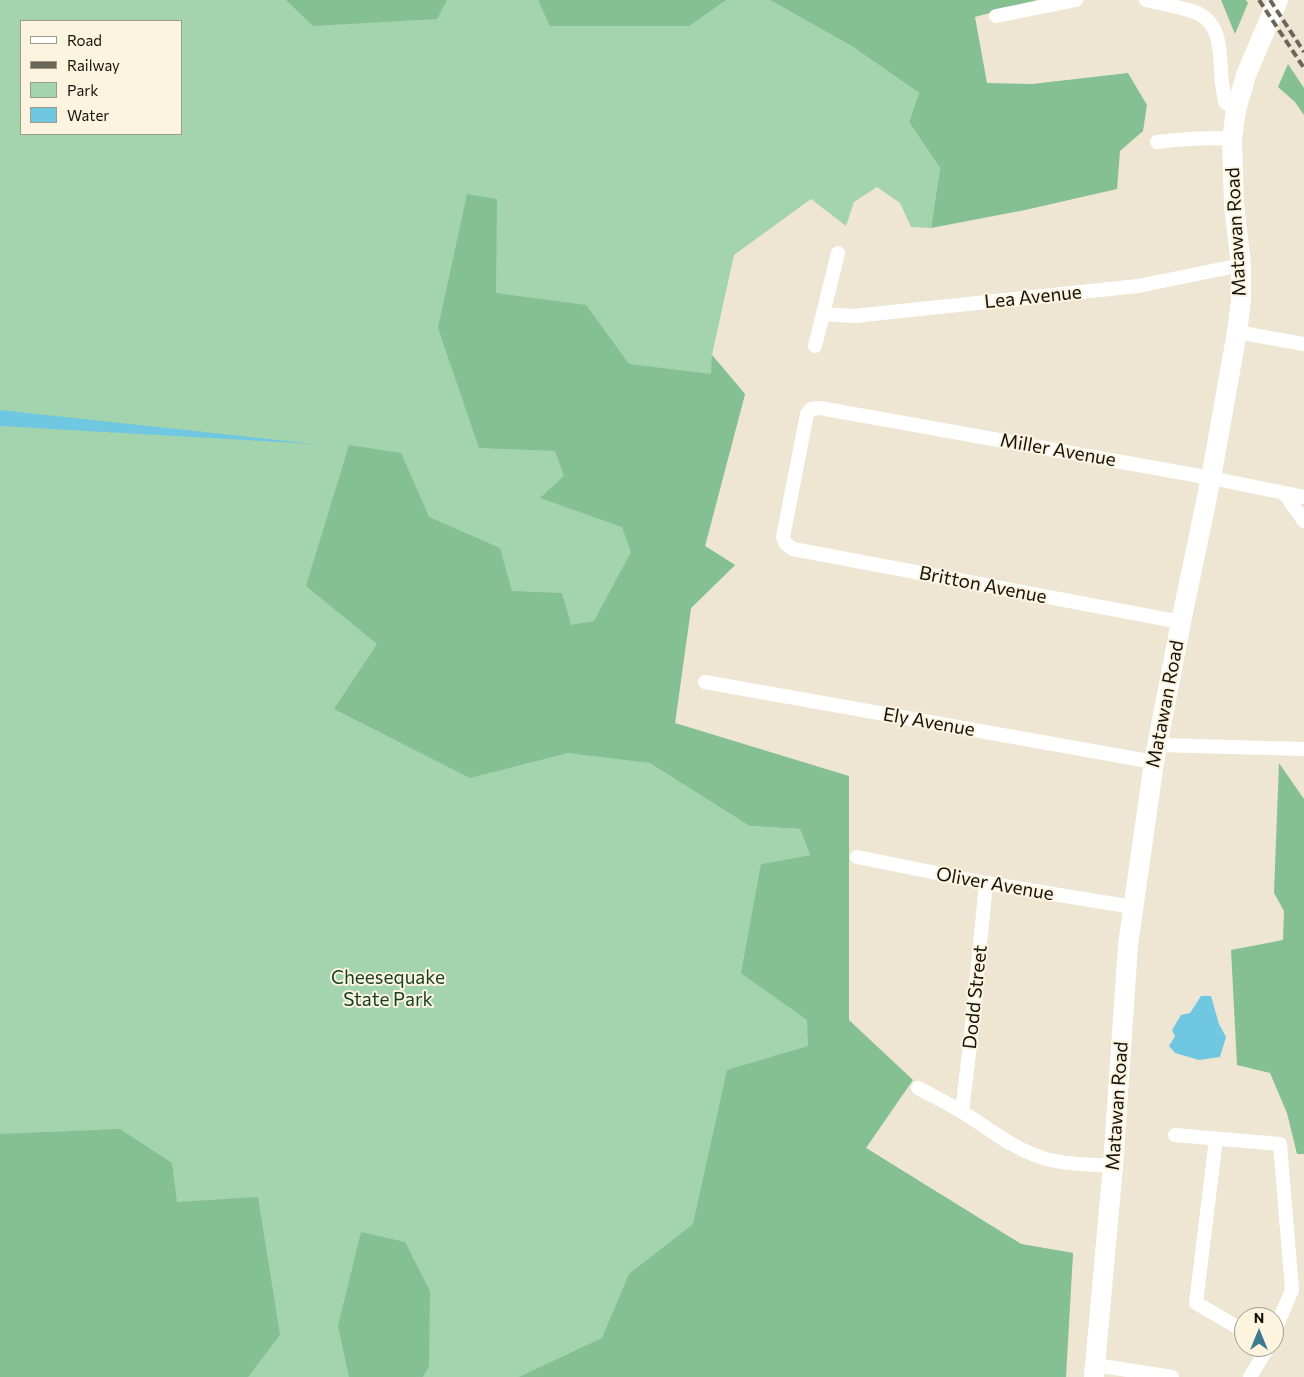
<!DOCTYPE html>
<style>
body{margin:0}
#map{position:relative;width:1304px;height:1377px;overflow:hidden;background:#eee6d2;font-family:Commissioner,sans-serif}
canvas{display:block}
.legend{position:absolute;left:20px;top:20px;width:162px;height:115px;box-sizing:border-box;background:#fcf4df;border:1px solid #a09a8a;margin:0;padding:6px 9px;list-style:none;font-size:15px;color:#15120b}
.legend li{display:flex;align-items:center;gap:10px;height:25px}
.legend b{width:25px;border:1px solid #a09a8a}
.north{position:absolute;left:1234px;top:1307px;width:50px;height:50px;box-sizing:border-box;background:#fcf4df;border:1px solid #a09a8a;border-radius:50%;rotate:0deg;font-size:14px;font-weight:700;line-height:20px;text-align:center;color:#15120b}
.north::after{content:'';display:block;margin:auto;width:18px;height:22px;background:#3d7a91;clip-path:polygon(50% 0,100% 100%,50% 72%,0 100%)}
</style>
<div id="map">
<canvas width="1304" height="1377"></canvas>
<ul class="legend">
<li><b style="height:6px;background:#fff"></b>Road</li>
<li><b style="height:6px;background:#6b665a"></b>Railway</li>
<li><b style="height:14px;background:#a4d4ae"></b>Park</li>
<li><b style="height:14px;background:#70c7e1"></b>Water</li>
</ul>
<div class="north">N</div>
</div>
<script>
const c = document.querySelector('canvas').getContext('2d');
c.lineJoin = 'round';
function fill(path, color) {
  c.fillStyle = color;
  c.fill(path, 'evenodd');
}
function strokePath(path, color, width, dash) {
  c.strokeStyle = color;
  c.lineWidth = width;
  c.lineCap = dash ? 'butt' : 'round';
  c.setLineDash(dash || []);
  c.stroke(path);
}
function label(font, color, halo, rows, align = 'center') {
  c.font = font + ' Commissioner,sans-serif';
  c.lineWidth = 4;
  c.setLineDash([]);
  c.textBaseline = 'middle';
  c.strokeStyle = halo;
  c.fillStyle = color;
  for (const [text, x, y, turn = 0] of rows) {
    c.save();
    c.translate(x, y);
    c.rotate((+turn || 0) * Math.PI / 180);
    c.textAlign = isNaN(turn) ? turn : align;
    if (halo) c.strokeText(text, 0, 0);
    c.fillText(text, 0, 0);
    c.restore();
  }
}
const green = new Path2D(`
 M0,0H770L853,47L919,93L909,122L940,168L931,228L911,227L900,203L877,187L854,202L846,226L811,199L734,255L712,355L745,394L705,546L735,565L691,608L675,723L750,826L800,829L810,855L761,864L866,1148L1021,1244L1073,1253L1064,1377H0ZM21,21H181V134H21Z`);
const forest = new Path2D(`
 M286,0H447L437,19L313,26Z
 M538,0H726L689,26H550Z
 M770,0H1037L975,17L987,83L1032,84L1128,73L1147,105L1143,131L1120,151L1117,189L1025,210L931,228L940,168L909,122L919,93L853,47Z
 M1221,0H1246L1248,3L1235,34Z
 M1288,64L1304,88V115L1295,102L1278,87Z
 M467,194L497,199L496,293L586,305L629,364L711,374L712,355L745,394L705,546L735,565L691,608L675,723L849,776V1020L913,1080L866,1148L1021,1244L1073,1253L1066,1377H519L602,1338L629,1274L693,1224L727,1070L808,1046L807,1020L741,973L761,864L810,855L800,829L750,826L650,763L568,753L470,778L334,709L377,644L306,586L349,445L401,453L429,517L500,548L512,591L562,593L571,625L594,621L631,552L622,527L540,498L564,476L555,451L479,448L438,328Z
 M1279,763L1304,799V1154H1297L1287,1113L1270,1073L1237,1065L1231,950L1283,940L1284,911L1274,893Z
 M120,1129L172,1163L177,1202L258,1197L280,1335L248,1377H0V1134Z
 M361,1232L405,1242L430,1291L429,1366L423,1377H349L338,1326Z`);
const water = new Path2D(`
 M0,410L315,444L0,426Z
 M1201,996H1211L1219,1024L1226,1037L1220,1057L1199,1060L1175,1053L1169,1046L1175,1036L1172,1030L1181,1015L1190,1013Z`);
const minor = new Path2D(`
 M1146,0C1162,4 1179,7 1195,12C1224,23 1219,57 1222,83C1223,89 1224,96 1225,102L1236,110
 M996,16L1076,0
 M1157,142C1182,139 1207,137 1232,139
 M823,314L854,316L1138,286L1241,265
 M1237,332L1304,344
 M815,346L838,253
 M1285,494L1304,521
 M1181,622L793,549L786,544L783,537L807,414L811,409L820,408L1211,478L1304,497
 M705,682L1154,762
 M1157,745L1304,749
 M857,857L986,883L1133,907
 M918,1088C933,1096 948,1103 962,1112C989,1128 1007,1145 1037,1156C1061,1165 1088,1164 1113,1166
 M962,1112L971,1036L986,883
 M1175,1135L1280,1144L1292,1290L1274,1332
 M1216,1139L1196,1303L1244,1331
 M1095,1365L1172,1377
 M1250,1377L1268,1347`);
const secondary = new Path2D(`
 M1094,1377L1113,1166L1128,945L1154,762L1181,622L1211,478L1237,332L1241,301V265L1234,205L1232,139L1236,110L1246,75L1278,0`);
const rail = new Path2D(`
 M1259,0L1304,68
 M1270,0L1304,52`);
const streetNames = [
 ["Matawan Road",1236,232,-93],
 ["Lea Avenue",1033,297,-6],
 ["Miller Avenue",1058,450,10],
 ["Britton Avenue",983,585,11],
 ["Matawan Road",1165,704,-79],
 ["Ely Avenue",929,722,10],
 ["Oliver Avenue",995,884,10],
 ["Dodd Street",975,997,-84],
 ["Matawan Road",1117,1106,-86]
];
const parkNames = [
 ["Cheesequake",388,978],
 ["State Park",388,1000]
];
fill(green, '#a4d4ae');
fill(forest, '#84c091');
fill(water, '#70c7e1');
strokePath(minor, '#fff', 14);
strokePath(secondary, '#fff', 20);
strokePath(rail, '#6b665a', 4, [8, 4]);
label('19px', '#15120b', '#fcf4df', streetNames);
label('19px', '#123f20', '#fcf4df', parkNames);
</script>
